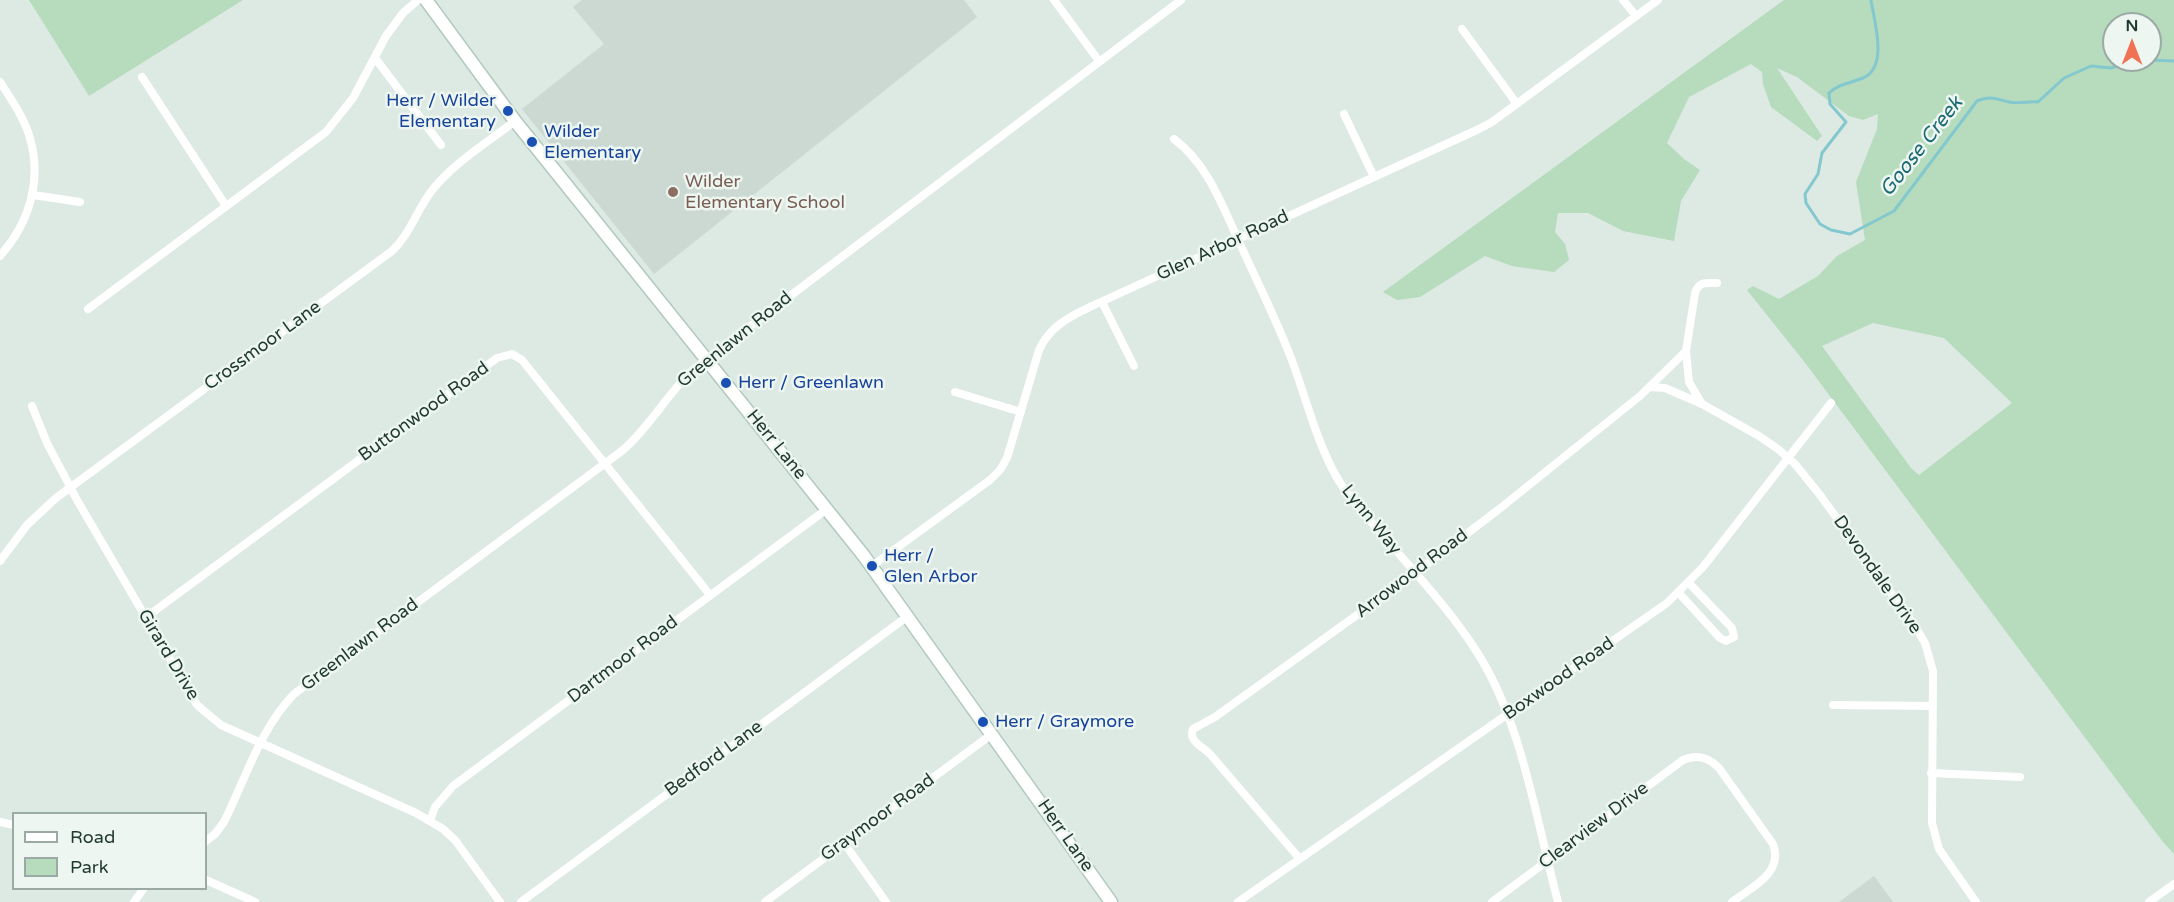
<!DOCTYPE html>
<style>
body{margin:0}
#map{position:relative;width:2174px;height:902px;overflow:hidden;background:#dde9e3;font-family:"Varela Round",sans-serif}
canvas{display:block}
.legend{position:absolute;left:12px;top:812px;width:195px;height:78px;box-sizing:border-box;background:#edf6f1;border:2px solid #9baaa4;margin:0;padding:8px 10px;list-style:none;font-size:18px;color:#1f3830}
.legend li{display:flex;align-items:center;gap:12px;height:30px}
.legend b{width:30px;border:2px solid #9baaa4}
.north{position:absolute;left:2102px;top:12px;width:60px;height:60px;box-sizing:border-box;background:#edf6f1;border:2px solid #9baaa4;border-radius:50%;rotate:0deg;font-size:16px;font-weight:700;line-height:24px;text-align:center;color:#1f3830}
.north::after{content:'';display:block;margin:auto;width:21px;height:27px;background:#f07154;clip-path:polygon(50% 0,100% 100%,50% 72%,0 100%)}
</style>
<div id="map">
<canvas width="2174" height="902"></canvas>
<ul class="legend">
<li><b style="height:8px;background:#fff"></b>Road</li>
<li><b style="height:16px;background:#b6dbbd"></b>Park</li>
</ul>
<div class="north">N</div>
</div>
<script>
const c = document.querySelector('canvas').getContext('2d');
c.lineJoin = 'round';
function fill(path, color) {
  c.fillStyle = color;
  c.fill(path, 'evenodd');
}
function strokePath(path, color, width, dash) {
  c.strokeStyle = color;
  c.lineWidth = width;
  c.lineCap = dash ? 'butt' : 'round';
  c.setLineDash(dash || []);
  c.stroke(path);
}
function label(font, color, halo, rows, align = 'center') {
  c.font = font + ' "Varela Round",sans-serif';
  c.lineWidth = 5;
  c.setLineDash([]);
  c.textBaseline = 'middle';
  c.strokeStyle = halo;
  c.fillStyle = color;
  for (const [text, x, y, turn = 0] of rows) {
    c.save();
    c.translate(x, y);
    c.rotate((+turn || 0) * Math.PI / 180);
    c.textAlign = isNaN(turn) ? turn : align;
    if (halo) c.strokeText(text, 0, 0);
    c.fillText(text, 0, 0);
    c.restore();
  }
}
const built = new Path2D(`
 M582,0H964L977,17L654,274L522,109L604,44L573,7Z
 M1874,876L1893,902H1839Z`);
const green = new Path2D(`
 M29,0H243L89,96Z
 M1784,0H2174V854L2163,842L1806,364L1747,290L1753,286L1779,299L1818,276L1837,256L1865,240L1856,182L1877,129L1878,114L1863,120L1849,116L1797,77L1777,68L1822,136L1817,141L1771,107L1763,84L1762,72L1751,64L1689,97L1667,143L1684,159L1700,170L1681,201L1674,241L1623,231L1588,213H1558L1555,232L1565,244L1569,260L1554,272L1512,266L1485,256L1420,297L1397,300L1383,292ZM2114,24H2150V60H2114ZM1873,323L1944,338L2012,403L1919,475L1911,468L1822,346Z`);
const stream = new Path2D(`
 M1871,0C1874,21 1889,67 1863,78C1851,83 1838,84 1829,93L1830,104L1846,122L1822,153L1818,174L1805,194L1806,203L1820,224L1831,230L1850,234L1894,211L1977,101C1991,95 1996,99 2009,102C2018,104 2029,101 2038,102L2064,78L2091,66L2111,68L2125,63L2151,60L2174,61`);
const street = new Path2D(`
 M1054,0L1099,61
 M1623,0L1636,16
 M1462,29L1517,104
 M375,58L441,145
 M142,77L226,206
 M0,82C11,99 23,116 29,135C43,179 30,222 0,256
 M1344,114L1374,177
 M1174,139C1207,164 1220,201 1237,237C1256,280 1278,322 1294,366C1307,402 1317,442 1336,476C1348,497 1365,515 1381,533C1413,571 1448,607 1475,649C1522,720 1536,820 1558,902
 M33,195L80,202
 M1102,302L1134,366
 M88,309L326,132L353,98L386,36L403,13L418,0
 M1686,351L1689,382L1702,404
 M1650,387L1665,388L1702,404L1759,436L1778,449L1795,464L1820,495L1915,626L1925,643L1933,671L1932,823L1939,849L1976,902
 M955,392L1021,412
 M32,406L47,443L77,500L197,705L221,725L416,813L443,829L455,840L500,902
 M0,561L27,525L56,498L392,251C411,233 417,209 433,189C455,162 488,142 515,121
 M872,566L990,480L1000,470L1007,458L1039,350C1050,326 1069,317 1092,306L1479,129L1492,122L1658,0
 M1678,592L1720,638L1726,641L1734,637L1732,628L1688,582
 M145,618L497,358L512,354L522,360L710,595
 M1833,705L1933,706
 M1931,773L2020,777
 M430,821L435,807L453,786L827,509
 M0,822L14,825
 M206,841L215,834L224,822C246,778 260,729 294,694L623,450C651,426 668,392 695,368L1181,0
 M844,843L886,902
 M1300,859L1210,754C1202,746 1188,741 1193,729L1215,717L1407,579L1498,510L1640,396L1686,351L1695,293C1699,281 1706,283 1717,283
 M206,880L255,902
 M134,902L144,888
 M521,902L908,616
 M765,902L992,734
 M1238,902L1667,603L1703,567L1831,403
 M1492,902L1683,760C1697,754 1708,757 1719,768L1773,844C1784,873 1752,887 1732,902
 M2149,902L2174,884`);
const secondary = new Path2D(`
 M426,0L515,121L864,556L1111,902`);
const markers = [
 [508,111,6,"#1a4fb4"],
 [532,142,6,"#1a4fb4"],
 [673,192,6,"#8d6e63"],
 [726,383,6,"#1a4fb4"],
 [872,566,6,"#1a4fb4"],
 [983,722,6,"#1a4fb4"]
];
const transitNames = [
 ["Herr / Wilder",496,101,"right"],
 ["Elementary",496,122,"right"],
 ["Wilder",544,132],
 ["Elementary",544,153],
 ["Herr / Greenlawn",738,383],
 ["Herr /",884,556],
 ["Glen Arbor",884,577],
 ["Herr / Graymore",995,722]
];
const educationNames = [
 ["Wilder",685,182],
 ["Elementary School",685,203]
];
const streetNames = [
 ["Glen Arbor Road",1223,246,-25],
 ["Greenlawn Road",735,340,-39],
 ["Crossmoor Lane",263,346,-36],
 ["Buttonwood Road",424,412,-36],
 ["Herr Lane",776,445,51],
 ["Lynn Way",1371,520,51],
 ["Arrowood Road",1412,574,-37],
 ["Devondale Drive",1877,575,55],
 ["Greenlawn Road",360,645,-37],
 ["Girard Drive",168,655,59],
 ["Dartmoor Road",623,660,-37],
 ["Boxwood Road",1559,679,-35],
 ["Bedford Lane",714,759,-36],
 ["Graymoor Road",878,818,-36],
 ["Clearview Drive",1594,826,-37],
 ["Herr Lane",1065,836,55]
];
const waterNames = [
 ["Goose Creek",1922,147,-52]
];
fill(built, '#cbd9d2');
fill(green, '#b6dbbd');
strokePath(stream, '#84c8cf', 3);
strokePath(secondary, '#b1c9be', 15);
strokePath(street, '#fff', 8);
strokePath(secondary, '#fff', 12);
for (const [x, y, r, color] of markers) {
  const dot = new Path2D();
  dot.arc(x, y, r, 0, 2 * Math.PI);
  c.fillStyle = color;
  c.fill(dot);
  strokePath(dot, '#edf6f1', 2);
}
label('18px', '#164399', '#edf6f1', transitNames, 'left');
label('18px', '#785e54', '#edf6f1', educationNames, 'left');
label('18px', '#1f3830', '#edf6f1', streetNames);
label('italic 20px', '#1b6972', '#edf6f1', waterNames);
</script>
